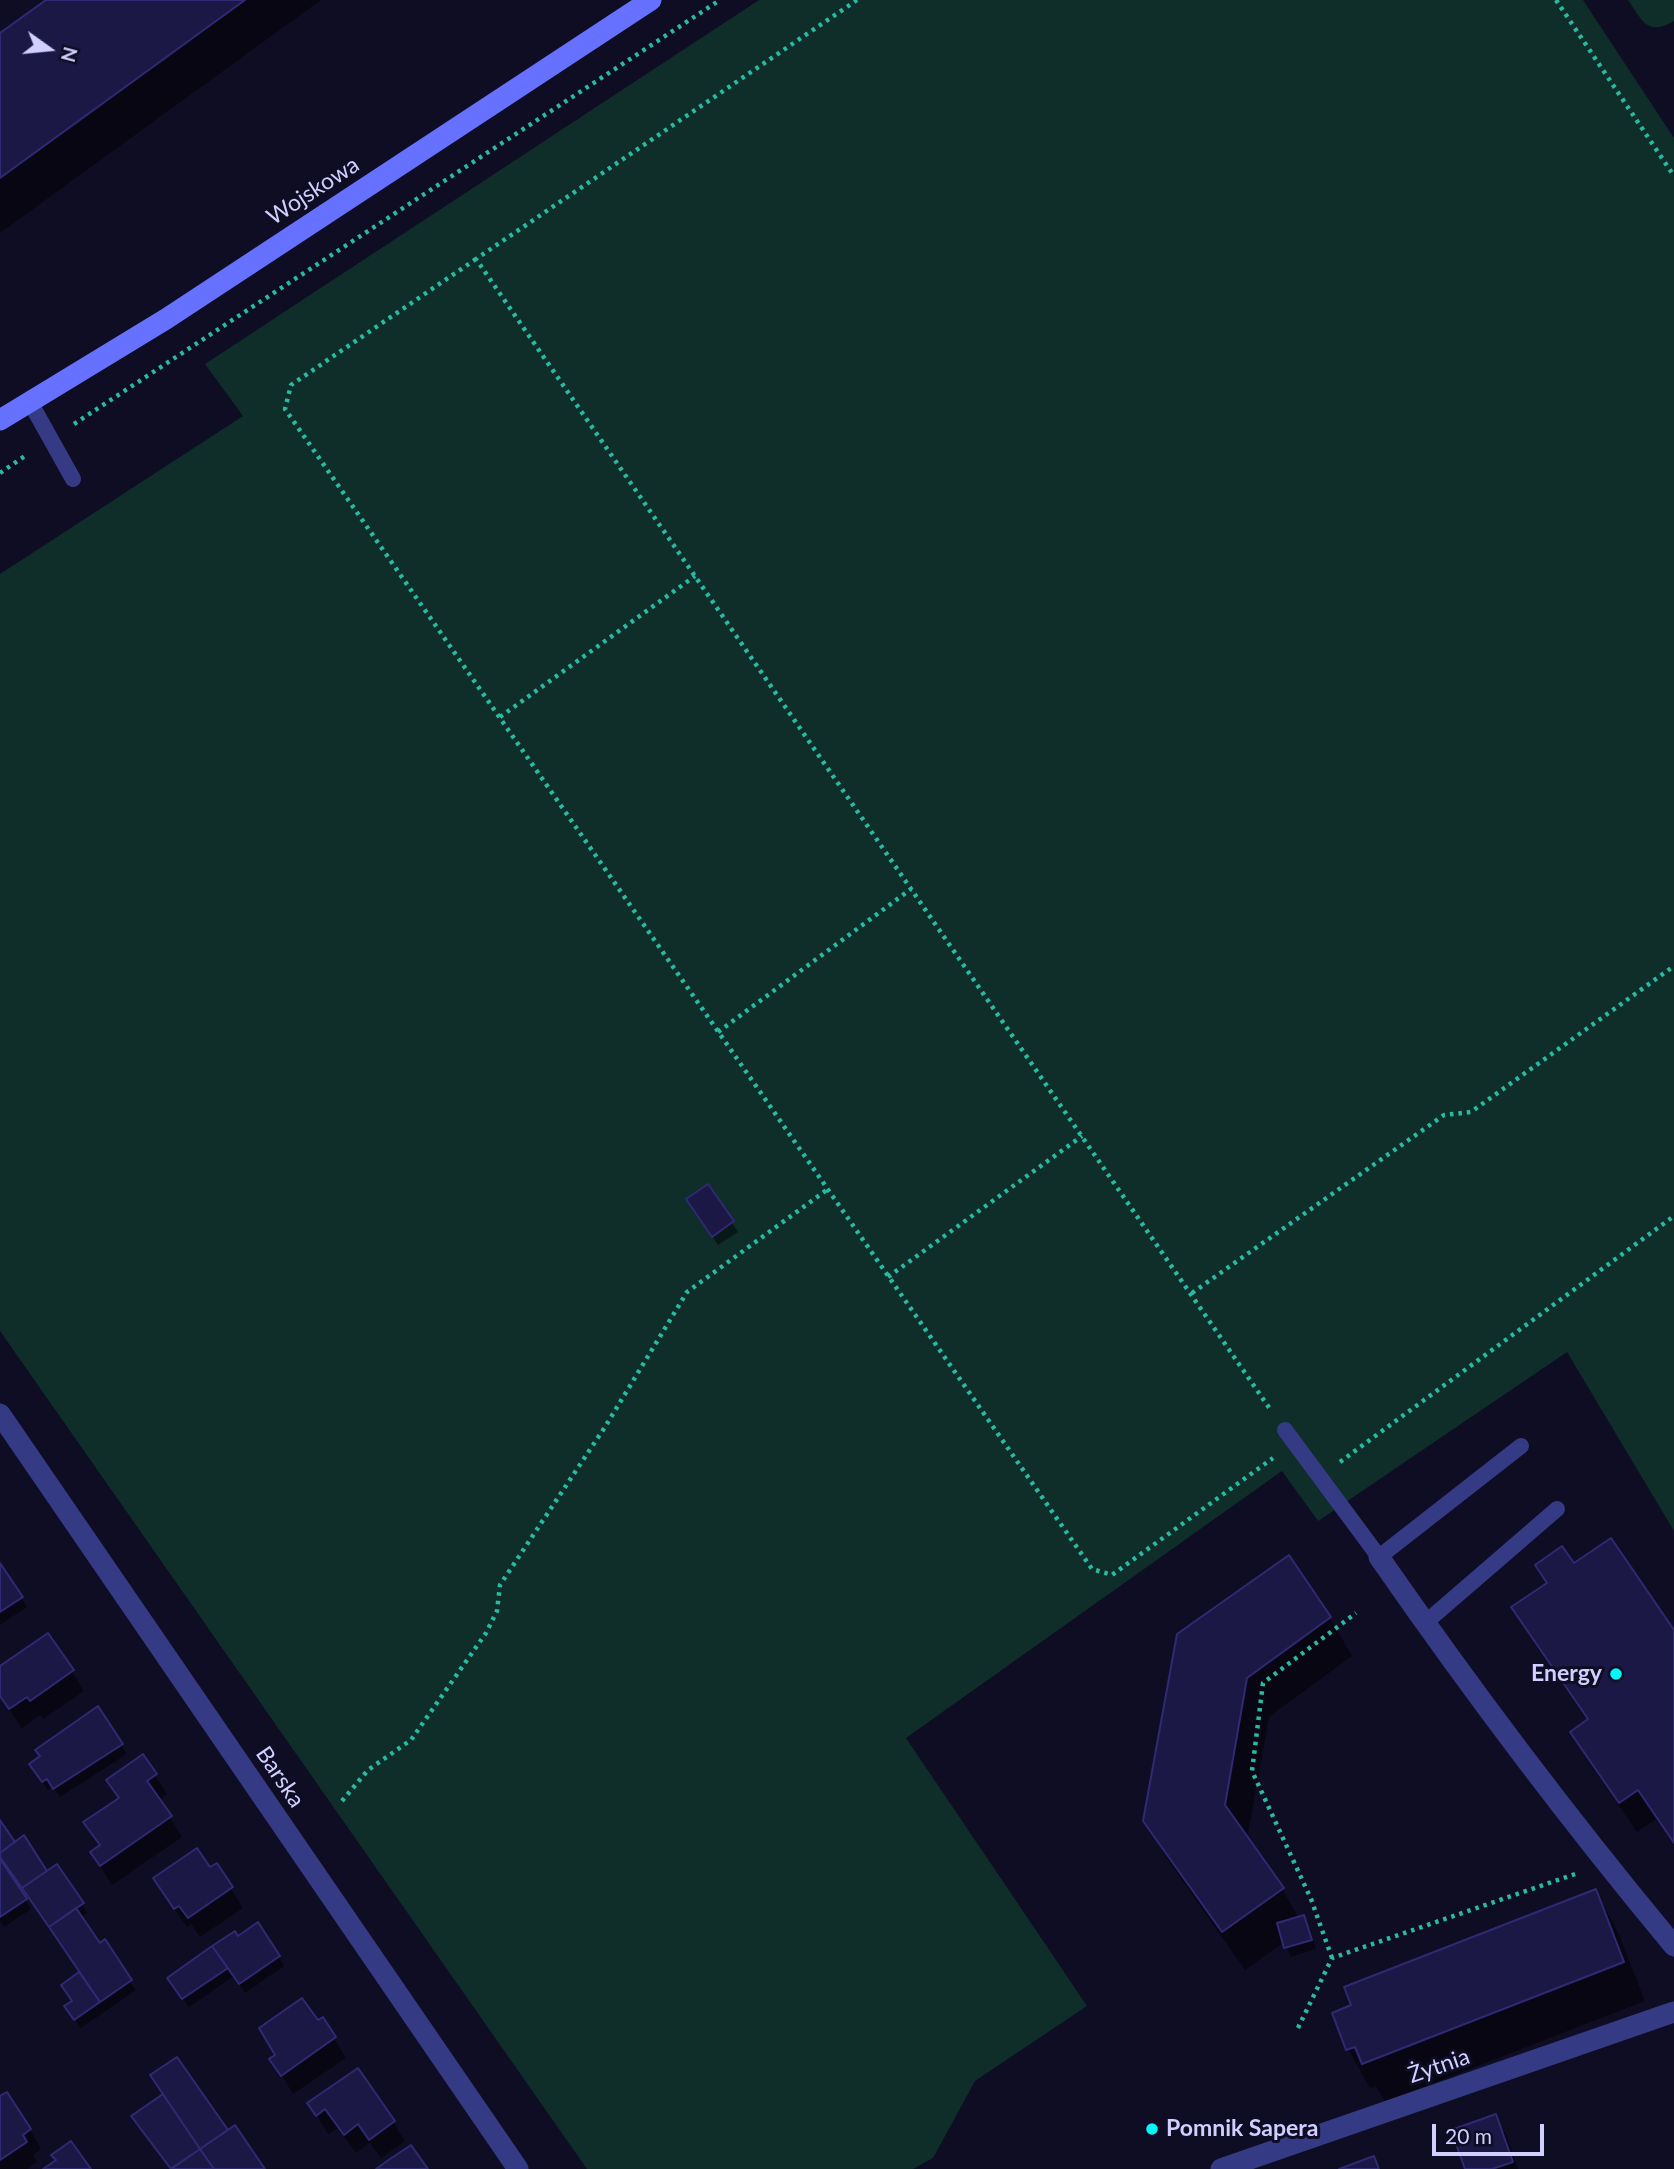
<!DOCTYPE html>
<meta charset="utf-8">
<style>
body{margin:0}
#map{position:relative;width:1674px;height:2169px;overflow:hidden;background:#0e0d23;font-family:Lato,sans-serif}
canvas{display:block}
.north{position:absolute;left:14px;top:14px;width:70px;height:70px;-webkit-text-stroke:5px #0e0d23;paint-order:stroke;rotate:105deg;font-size:19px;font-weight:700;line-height:28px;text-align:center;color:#d0cfff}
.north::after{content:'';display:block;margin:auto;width:24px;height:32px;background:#d0cfff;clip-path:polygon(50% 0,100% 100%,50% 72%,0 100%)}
.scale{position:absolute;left:1432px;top:2124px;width:112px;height:32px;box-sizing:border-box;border:4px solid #d0cfff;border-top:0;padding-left:9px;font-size:21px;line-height:24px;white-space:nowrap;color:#d0cfff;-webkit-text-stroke:5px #0e0d23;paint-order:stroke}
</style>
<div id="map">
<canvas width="1674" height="2169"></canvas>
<div class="north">N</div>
<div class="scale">20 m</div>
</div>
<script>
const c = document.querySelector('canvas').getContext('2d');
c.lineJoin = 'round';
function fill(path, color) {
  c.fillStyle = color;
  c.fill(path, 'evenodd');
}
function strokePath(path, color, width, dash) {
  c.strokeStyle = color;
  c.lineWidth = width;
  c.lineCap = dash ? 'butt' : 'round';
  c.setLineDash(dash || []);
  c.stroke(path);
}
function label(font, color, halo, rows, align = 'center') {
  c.font = font + ' Lato,sans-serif';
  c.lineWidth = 6;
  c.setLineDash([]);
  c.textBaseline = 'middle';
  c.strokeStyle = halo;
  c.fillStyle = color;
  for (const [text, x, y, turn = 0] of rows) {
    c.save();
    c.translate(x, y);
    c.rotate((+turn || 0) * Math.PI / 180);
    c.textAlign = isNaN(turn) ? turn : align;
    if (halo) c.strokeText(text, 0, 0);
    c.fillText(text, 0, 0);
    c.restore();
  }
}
const green = new Path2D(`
 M759,0H1583L1674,138V1531L1567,1352L1318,1521L1282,1471L906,1738L1087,2006L975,2081L933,2158L913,2169H587L0,1331V574L243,416L205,364Z
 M1628,0H1674V21C1647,37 1642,20 1628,0Z`);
const shadow = new Path2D(`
 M49,0H321L0,233V36Z
 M708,1186L738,1232L718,1245L694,1209Z
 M0,1566L27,1607L0,1625Z
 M1574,1566L1674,1633V1845L1656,1819L1637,1832L1589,1762L1572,1732L1588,1721L1530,1637L1513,1608Z
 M1330,1618L1352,1656L1269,1717L1247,1839L1282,1889L1299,1918L1304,1917L1309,1926L1316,1949L1291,1957L1285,1942L1245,1970L1168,1860L1145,1821L1179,1635Z
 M0,1668L72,1671L84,1691L43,1719L40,1715L22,1728L0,1696Z
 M97,1709L127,1754L60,1797L53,1787L48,1790L36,1773Z
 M155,1775L167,1794L158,1800L182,1837L112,1885L92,1853L101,1847L86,1822L119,1799L108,1780Z
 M0,1823L14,1844L82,1904L87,1913L81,1918L100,1946L136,1990L81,2028L72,2015L74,2002L63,1985L81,1973L0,1856Z
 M0,1862L31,1909L4,1927L0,1921Z
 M216,1866L243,1908L200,1937L191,1924L187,1927L167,1898Z
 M1595,1891L1617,1930L1645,2001L1385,2102L1376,2086L1370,2088L1348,2049Z
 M237,1938L279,1956L284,1966L245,1993L234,1976L189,2007L175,1987Z
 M322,2019L346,2058L293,2094L272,2059Z
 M0,2098L30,2130L41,2149L33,2155L37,2162L27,2169H0Z
 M309,2103L393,2122L405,2141L381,2158L370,2143L356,2153L338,2128L328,2134Z
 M1495,2117L1507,2136L1518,2169H1467Z`);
const building = new Path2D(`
 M46,0H245L0,178V33Z
 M708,1184L734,1221L712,1237L686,1199Z
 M1611,1538L1674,1630V1843L1638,1790L1619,1803L1570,1732L1588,1719L1511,1607L1547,1583L1535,1565L1562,1546L1574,1563Z
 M1289,1555L1331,1617L1247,1678L1225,1805L1284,1888L1222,1932L1143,1821L1177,1634Z
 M0,1563L23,1597L0,1612Z
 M48,1633L74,1670L30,1701L27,1697L9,1709L0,1696V1666Z
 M98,1706L123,1744L53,1789L47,1779L42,1782L29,1764L40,1756L35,1750Z
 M143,1754L157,1774L147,1781L172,1816L100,1866L90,1852L100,1845L83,1822L119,1798L106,1780Z
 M0,1820L15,1842L0,1853Z
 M24,1835L47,1871L22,1888L0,1857V1853Z
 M197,1848L210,1867L217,1863L233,1887L188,1918L179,1906L174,1909L153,1878Z
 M0,1859L27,1899L0,1917Z
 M57,1864L84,1903L49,1927L22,1888Z
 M1596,1889L1624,1962L1362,2064L1355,2047L1346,2050L1332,2013L1351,2005L1344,1987Z
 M76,1908L100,1943L105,1939L132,1980L100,2002L49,1927Z
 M1304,1915L1312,1940L1284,1948L1277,1923Z
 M258,1922L280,1956L239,1984L212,1946L235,1931L238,1936Z
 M212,1946L228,1968L182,1999L167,1978Z
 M79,1972L100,2002L74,2020L64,2006L72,2001L61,1985Z
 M302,1998L318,2020L323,2017L336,2037L281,2076L269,2059L275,2055L259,2028Z
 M177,2057L228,2130L200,2149L150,2075Z
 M358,2068L395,2121L369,2140L358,2124L344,2135L325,2109L316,2116L307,2103Z
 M7,2092L31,2129L23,2135L27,2142L0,2160V2096Z
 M163,2094L200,2149L171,2169L131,2116Z
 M1496,2114L1513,2162L1492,2169H1465L1451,2130Z
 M235,2125L265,2169H214L200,2149Z
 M71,2141L91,2169H43L56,2160L51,2155Z
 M411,2145L428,2169H376L387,2161Z
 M200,2149L214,2169H173L172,2168Z
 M1374,2156L1379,2169H1339Z`);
const path = new Path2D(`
 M857,0L476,259L1270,1409
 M1556,0L1674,176
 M476,259L291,385L285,409L1092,1569L1112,1575L1273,1458
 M74,424L720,0
 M0,473L28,454
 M500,717L695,576
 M718,1032L911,889
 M888,1277L1082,1136
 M1192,1293L1444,1115L1471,1112L1674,966
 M1340,1462L1674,1216
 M342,1801L368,1770L411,1740L486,1633L497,1611L500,1585L605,1427L687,1292L828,1189
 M1332,1958L1311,1899L1252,1771L1263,1683L1356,1613
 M1298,2028L1332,1958L1578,1873`);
const lane = new Path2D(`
 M30,402L73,479
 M1285,1430L1379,1557L1521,1446
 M1425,1623L1557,1509`);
const street = new Path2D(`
 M0,1414L518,2169
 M1379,1557C1472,1691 1570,1821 1674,1946
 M1221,2169L1674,2012`);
const secondary = new Path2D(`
 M0,420L166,319L651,0`);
const markers = [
 [1616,1674,7,"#00fafa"],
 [1152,2129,7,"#00fafa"]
];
const streetNames = [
 ["Wojskowa",313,191,-33],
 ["Barska",280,1777,56],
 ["Żytnia",1439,2066,-19]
];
const poiNames = [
 ["Energy",1602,1674],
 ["Pomnik Sapera",1166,2129,"left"]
];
fill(green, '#0f2e2a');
fill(shadow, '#0007');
fill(building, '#1c1845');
strokePath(building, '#302973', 2);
strokePath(path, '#28baa3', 4.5, [3.5, 5]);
strokePath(lane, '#353a85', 16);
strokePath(street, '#353a85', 21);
strokePath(secondary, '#6672ff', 21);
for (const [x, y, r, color] of markers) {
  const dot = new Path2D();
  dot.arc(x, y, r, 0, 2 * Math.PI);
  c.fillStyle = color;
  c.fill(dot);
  strokePath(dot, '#0e0d23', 2.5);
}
label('23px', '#d0cfff', '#0e0d23', streetNames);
label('bold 23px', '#d0cfff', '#0e0d23', poiNames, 'right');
</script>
